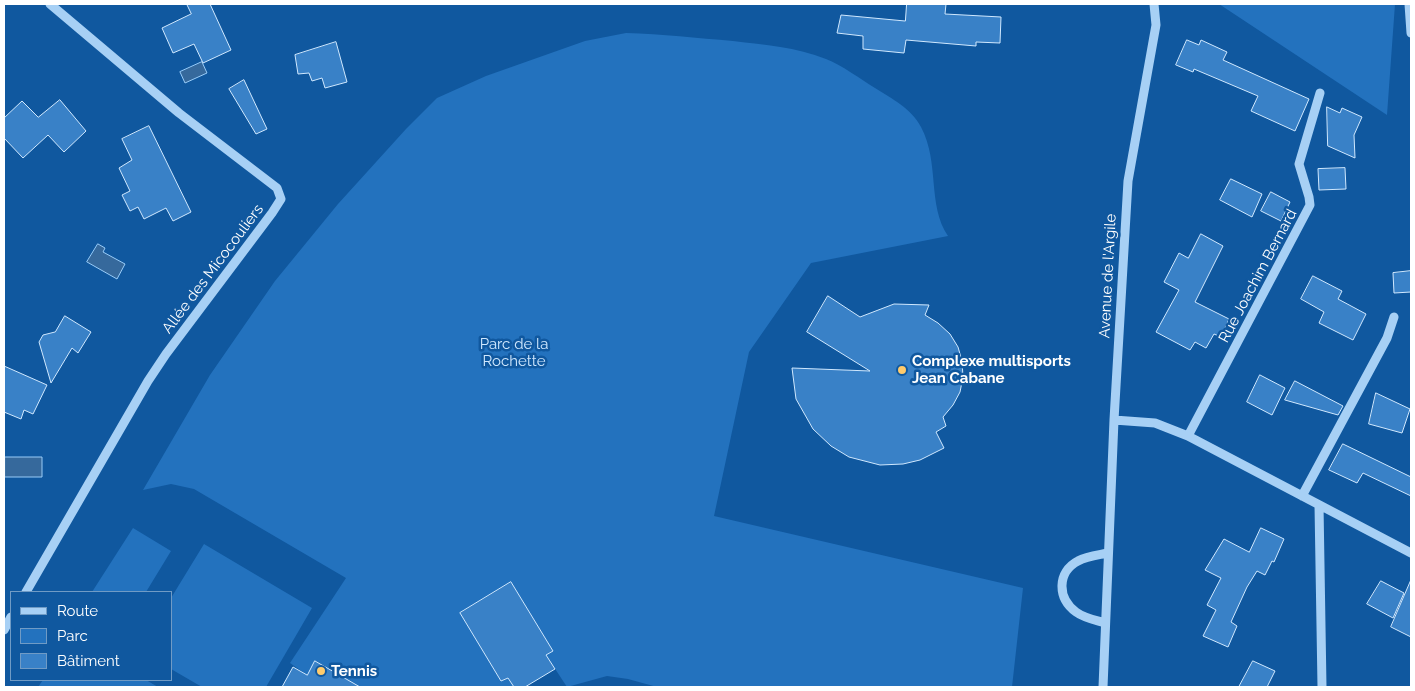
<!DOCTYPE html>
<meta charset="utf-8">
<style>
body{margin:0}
#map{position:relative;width:1415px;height:691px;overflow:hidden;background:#10589f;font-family:Raleway,sans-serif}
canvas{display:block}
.frame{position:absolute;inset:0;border:5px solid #fff;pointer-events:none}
.legend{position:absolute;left:10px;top:591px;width:162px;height:90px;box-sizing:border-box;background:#10589f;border:1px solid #709bc5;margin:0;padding:6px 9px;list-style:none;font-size:15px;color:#fff}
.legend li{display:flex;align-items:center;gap:10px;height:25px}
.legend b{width:25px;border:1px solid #709bc5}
</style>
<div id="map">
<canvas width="1415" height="691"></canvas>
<div class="frame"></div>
<ul class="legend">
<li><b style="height:6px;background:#a7d0f5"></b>Route</li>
<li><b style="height:14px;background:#2372be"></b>Parc</li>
<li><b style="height:14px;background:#3981c7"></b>Bâtiment</li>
</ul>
</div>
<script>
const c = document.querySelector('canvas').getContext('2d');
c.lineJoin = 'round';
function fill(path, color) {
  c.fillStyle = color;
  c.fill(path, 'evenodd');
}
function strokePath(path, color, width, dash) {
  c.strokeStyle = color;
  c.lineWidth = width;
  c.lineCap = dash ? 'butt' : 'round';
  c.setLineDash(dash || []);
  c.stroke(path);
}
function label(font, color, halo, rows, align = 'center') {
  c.font = font + ' Raleway,sans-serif';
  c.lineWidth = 5;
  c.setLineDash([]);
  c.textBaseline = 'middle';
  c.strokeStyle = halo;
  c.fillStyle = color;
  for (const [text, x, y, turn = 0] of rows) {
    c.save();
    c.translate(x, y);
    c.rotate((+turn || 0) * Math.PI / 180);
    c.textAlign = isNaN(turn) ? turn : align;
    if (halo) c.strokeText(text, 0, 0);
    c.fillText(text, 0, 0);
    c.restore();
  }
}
const green = new Path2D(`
 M1219,4H1395L1387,115Z
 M626,33C662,34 697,38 733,41C765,45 796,47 826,59C843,66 859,78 875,88C892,99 911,108 921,127C940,163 927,205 948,236L811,263L749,352L714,516L1023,588L1012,687H657L628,679L607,676L567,687L546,655L553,651L511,582L460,613L501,681L508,678L514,687H355L356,685L316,661L307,675L290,663L346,578L194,489L171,484L143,490L210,375L275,281L338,204L406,129L437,98L486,76L585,41Z
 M133,528L171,551L146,592H92Z
 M204,544L312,608L266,687H202L171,669V598Z
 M43,680H146L158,687H38Z`);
const water = new Path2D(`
 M202,62L207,73L185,83L180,72Z
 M98,244L105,248L103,252L125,264L117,279L87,262Z
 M5,457H42V477H5Z`);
const building = new Path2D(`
 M187,4H210L231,50L203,63L194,44L173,53L162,28L191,14Z
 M907,4H946L945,14L1001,17L1000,43L976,42V46L906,40L904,53L863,49V36L837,33L841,15L905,21Z
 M1187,40L1199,45L1201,40L1227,52L1223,60L1309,99L1295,131L1251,111L1258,96L1194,69L1193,72L1176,65Z
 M336,42L347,82L325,88L322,78L312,81L309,73L298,74L295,55Z
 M244,80L267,129L256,134L229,89Z
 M60,100L86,131L64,152L48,135L23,158L4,138V118L22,101L38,117Z
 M1327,107L1340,113L1342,108L1362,117L1354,135L1355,158L1328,146Z
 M149,126L191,212L173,221L166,208L144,219L138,207L130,211L122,195L130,191L119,168L132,160L122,139Z
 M1345,168L1346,189L1319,190L1318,169Z
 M1231,179L1262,194L1252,217L1220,200Z
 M1271,192L1290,202L1281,221L1261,211Z
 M1201,234L1223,246L1195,302L1229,319L1221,337L1214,334L1206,348L1195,342L1190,350L1156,332L1179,290L1164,282L1179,253L1188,258Z
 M1411,271V292L1394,293L1393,273Z
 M1313,276L1342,291L1338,299L1366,314L1353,340L1319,323L1324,312L1301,299Z
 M828,296L860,317L894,304L929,305L925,315L938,323L950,334L958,347L962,361L963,377L960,392L953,405L943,417L946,426L936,432L944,448L920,460L903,464L880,465L849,457L831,446L813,429L796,399L792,368L870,371L807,332Z
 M65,316L91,332L78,353L72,348L51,383L39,342L43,335L55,332Z
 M4,366L47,385L33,414L24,410L21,419L4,412Z
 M1260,375L1285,388L1272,415L1247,402Z
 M1295,381L1343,406L1338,415L1285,400Z
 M1376,393L1410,409L1402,433L1369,424Z
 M1343,444L1411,477V496L1363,473L1357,483L1329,470Z
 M1261,528L1284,539L1274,562L1272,561L1265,575L1257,571L1247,587L1231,622L1237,626L1228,647L1203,636L1216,610L1207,605L1221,578L1205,570L1224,539L1249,552Z
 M1411,580V637L1391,627Z
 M1381,581L1404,593L1393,618L1367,604Z
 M511,582L553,651L546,655L555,669L525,687H514L508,678L501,681L460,613Z
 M315,661L360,687H282L293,667L307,675Z
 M1253,661L1275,671L1267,687H1239Z`);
const minor = new Path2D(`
 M1409,4L1411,33
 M1114,420L1155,423L1188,436L1411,553
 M1188,436L1310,205L1309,197L1299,164L1320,93
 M1302,496L1387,338L1394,317
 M1319,505L1322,687
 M26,592L148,381L166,354L272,213L281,199L277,188L179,113L50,4
 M1105,623C1095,620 1084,618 1076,612C1057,598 1057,572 1078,561C1087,556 1099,555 1108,553
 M4,630L11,617
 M1103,687L1114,420L1128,181L1156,25L1154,4`);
const markers = [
 [902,370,5,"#ffcb6c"],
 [321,671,5,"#ffcb6c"]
];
const streetNames = [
 ["Allée des Micocouliers",213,269,-53],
 ["Avenue de l'Argile",1108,276,-87],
 ["Rue Joachim Bernard",1258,276,-62]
];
const parkNames = [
 ["Parc de la",514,344],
 ["Rochette",514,361]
];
const poiNames = [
 ["Complexe multisports",912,361],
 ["Jean Cabane",912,378],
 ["Tennis",331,671]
];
fill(green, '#2372be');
fill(water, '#36699c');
strokePath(water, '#99ccf8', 1);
fill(building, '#3981c7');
strokePath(building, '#d0e8fe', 1);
strokePath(minor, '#a7d0f5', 9);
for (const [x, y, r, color] of markers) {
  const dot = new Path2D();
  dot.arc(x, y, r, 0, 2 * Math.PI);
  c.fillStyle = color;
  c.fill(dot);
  strokePath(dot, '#10589f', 2);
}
label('15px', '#fff', '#10589f', streetNames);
label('15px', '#d0e8fe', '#10589f', parkNames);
label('bold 15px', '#fff', '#10589f', poiNames, 'left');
</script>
